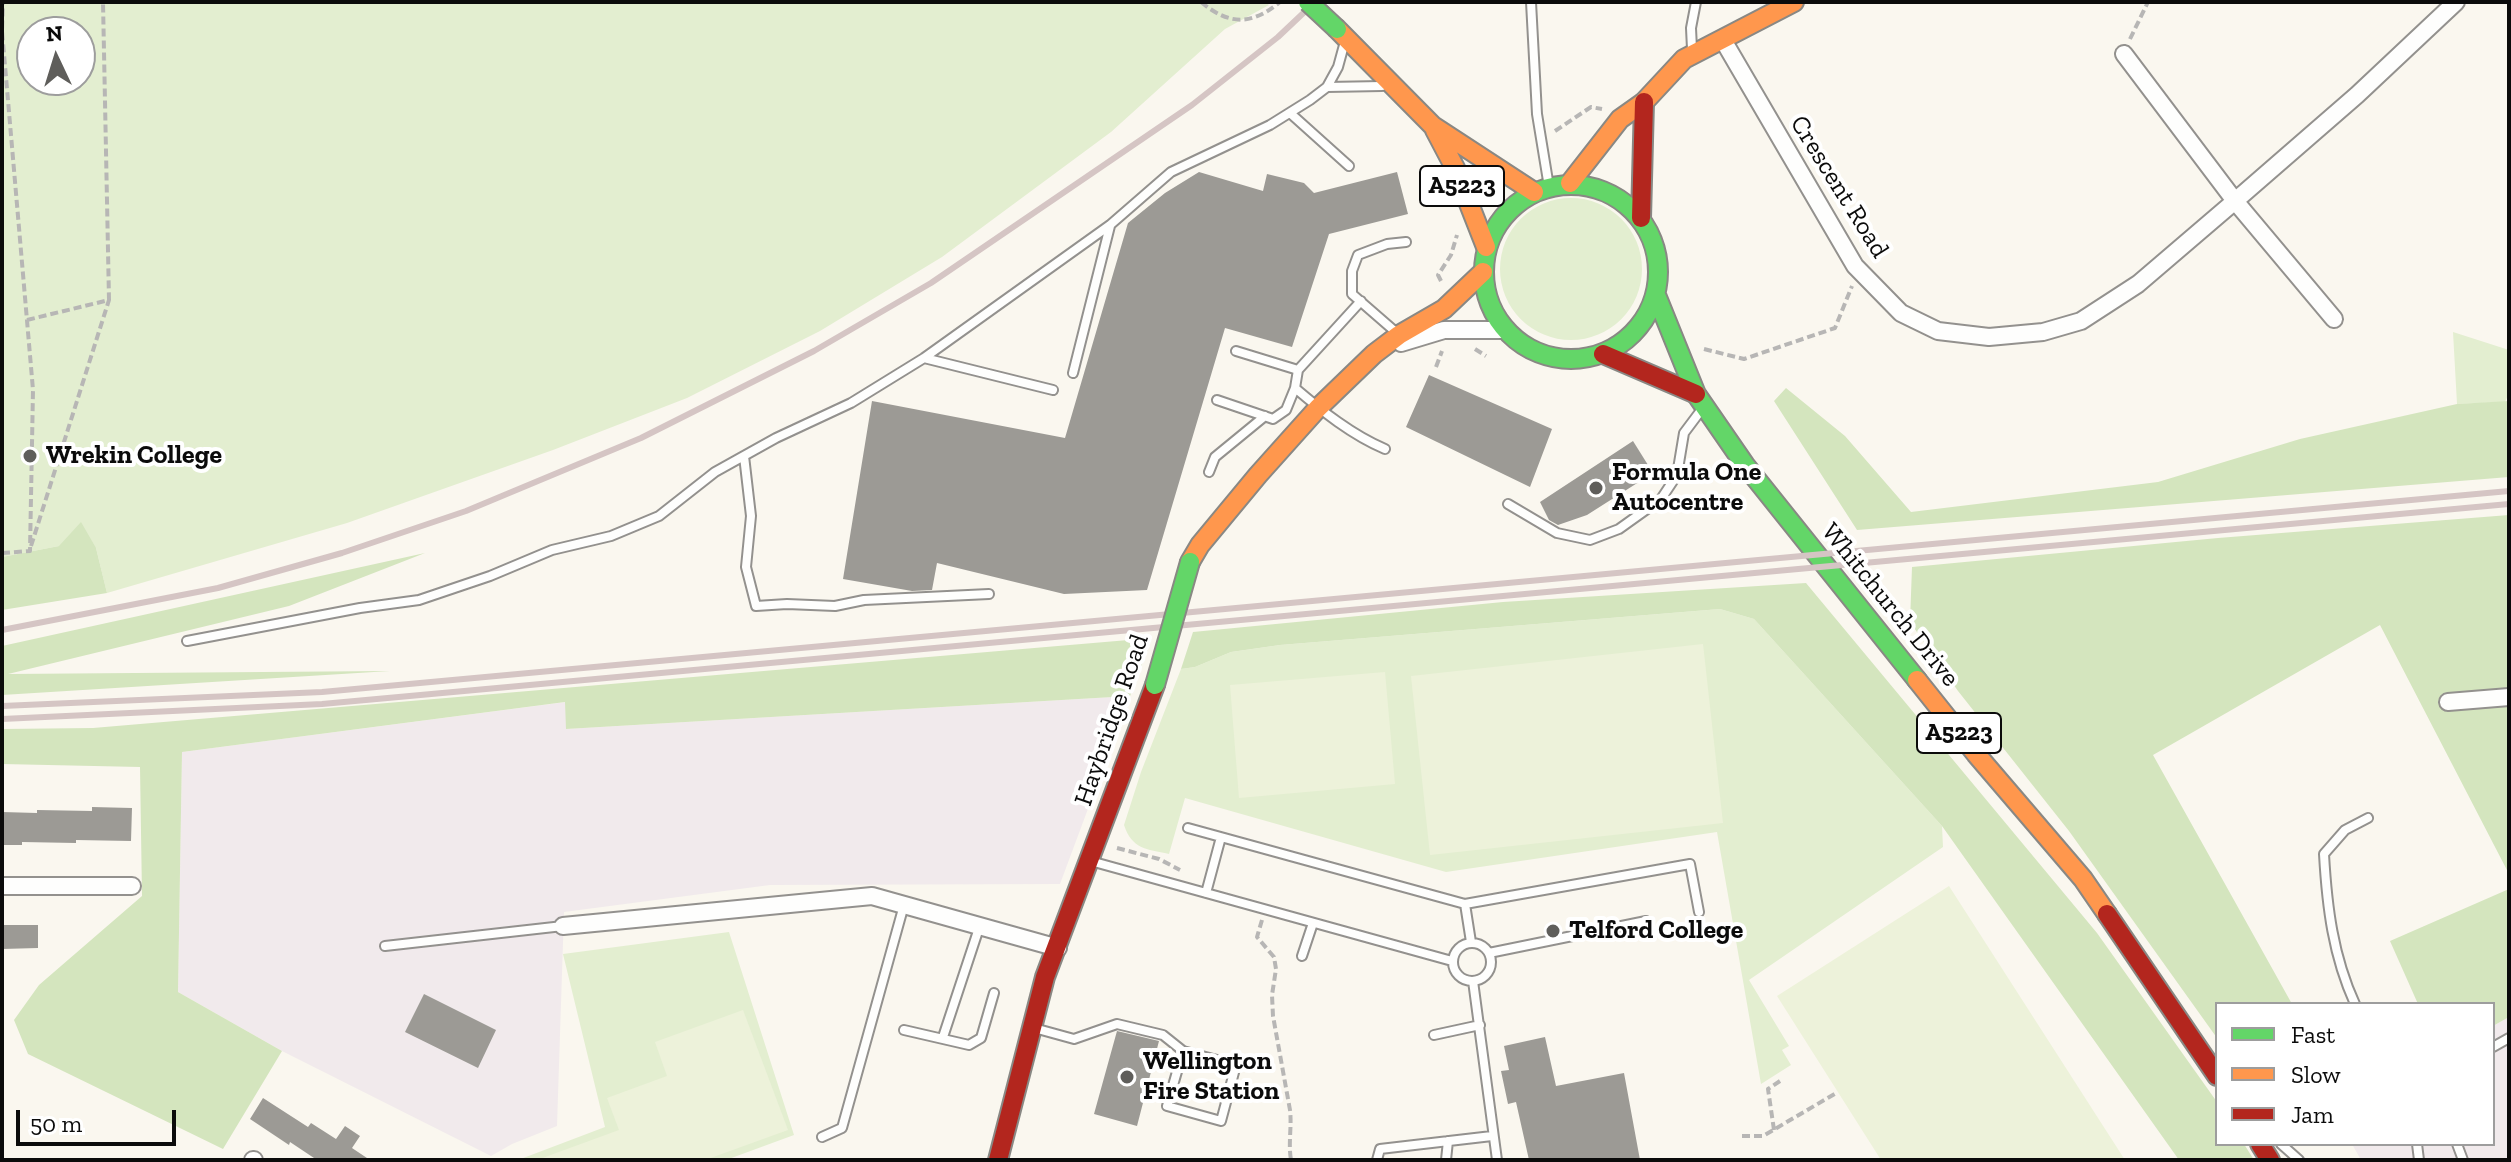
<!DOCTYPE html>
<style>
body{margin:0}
#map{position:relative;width:2511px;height:1162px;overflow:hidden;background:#faf7ef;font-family:"Zilla Slab",serif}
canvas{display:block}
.frame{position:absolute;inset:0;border:4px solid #0b0b0b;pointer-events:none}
.legend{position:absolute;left:2215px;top:1002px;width:280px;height:144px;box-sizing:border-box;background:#fff;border:2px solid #9d9d9d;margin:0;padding:10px 14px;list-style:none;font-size:24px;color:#0b0b0b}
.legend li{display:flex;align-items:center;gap:16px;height:40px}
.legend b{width:40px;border:2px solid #9d9d9d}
.north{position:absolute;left:16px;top:16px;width:80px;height:80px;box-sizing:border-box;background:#fff;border:2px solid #9d9d9d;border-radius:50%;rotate:356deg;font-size:22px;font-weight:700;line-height:32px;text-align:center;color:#0b0b0b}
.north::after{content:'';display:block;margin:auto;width:28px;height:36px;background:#5f5e5b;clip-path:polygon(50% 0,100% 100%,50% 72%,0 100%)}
.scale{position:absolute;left:16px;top:1110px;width:160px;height:36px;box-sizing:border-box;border:4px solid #0b0b0b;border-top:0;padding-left:10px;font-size:24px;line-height:28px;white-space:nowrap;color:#0b0b0b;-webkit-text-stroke:6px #fff;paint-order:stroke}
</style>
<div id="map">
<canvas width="2511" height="1162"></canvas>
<div class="frame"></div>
<ul class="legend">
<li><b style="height:10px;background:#63d668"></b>Fast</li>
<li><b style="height:10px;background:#ff974d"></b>Slow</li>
<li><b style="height:10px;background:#b3261e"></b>Jam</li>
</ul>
<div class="north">N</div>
<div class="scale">50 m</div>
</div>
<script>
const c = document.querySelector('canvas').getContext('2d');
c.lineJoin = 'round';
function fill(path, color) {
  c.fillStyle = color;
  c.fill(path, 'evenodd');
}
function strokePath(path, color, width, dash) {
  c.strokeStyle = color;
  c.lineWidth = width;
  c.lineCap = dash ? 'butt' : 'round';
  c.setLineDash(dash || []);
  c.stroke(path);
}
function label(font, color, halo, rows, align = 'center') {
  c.font = font + ' "Zilla Slab",serif';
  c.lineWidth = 8;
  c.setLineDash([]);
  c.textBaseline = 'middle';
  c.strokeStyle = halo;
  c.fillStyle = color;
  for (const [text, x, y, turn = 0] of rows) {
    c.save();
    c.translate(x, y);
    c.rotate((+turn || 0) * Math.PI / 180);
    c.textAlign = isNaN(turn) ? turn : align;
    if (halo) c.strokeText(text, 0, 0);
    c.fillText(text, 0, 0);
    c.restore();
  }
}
const industrial = new Path2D(`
 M1130,696L1060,884L770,885L564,912L557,1126L512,1144L491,1156L282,1051L178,992L182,752L566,702V729Z
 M2509,1017V1160H2361L2352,1144H2493V1026Z`);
const green = new Path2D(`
 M2,2H1266L1269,5L1225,29L1111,132L942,257L820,331L687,398L553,450L347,523L107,593L96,548L59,546L2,557ZM32,32H80V80H32Z
 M1500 269a71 71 0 1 1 142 0a71 71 0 1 1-142 0Z
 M2453,332L2509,350V393L2505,402L2457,404Z
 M1720,609L1754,619L1942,826L1943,847L1749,980L1789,1046L1782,1050L1791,1065L1761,1084L1717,832L1446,872L1185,798L1169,854C1146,849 1132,849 1124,825L1141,772L1181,669L1195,667L1231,652L1280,645Z
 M729,932L794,1135L726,1160H518L605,1127L563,954Z`);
const forest = new Path2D(`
 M1786,388L1845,436L1911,512L2158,482L2300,439L2457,404L2509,401V477L1857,530L1774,401Z
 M2509,515V874L2380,625L2153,755L2292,1004H2217V1038L2069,831L1958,691L1910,622L1912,567L2218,538Z
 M81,522L96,548L107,593L2,610V557L59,546Z
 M425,553L289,606L8,674L390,671L2,695V646Z
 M1806,583L2097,933L2217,1102V1144H2244L2254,1160H2179L1942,826L1754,619L1720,609L1280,645L1231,652L1195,667L1181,669L1193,632L1503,602Z
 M1152,638L1130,696L566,729L565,702L182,752L178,992L282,1051L223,1149L28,1054L14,1020L39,985L142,896L140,767L2,764V729L93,728Z
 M2509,889V1017L2493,1026V1004H2418L2390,941Z`);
const pitch = new Path2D(`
 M1703,644L1723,823L1430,855L1411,676Z
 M1385,672L1395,784L1239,798L1230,685Z
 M1949,886L2125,1160H1881L1777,996Z
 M743,1010L788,1130L705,1160H537L619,1130L607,1098L667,1076L655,1042Z`);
const building = new Path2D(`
 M1199,172L1263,191L1267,174L1304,183L1314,193L1397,172L1408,214L1329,234L1292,347L1225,328L1147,590L1064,594L937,563L932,590L912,591L843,579L872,401L1065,438L1128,223L1165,193Z
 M1429,375L1552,429L1530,487L1406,427Z
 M1633,441L1653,473L1587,515L1558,525L1549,520L1540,502Z
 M92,807L132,808L131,841L76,840V843L22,842V845H2V812L37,813V810L92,811Z
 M2,925H38V948L2,949Z
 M424,994L496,1030L478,1068L405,1032Z
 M1117,1031L1159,1041L1137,1126L1094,1114Z
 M1545,1037L1556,1086L1624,1073L1640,1160H1529L1516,1102L1508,1104L1501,1071L1509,1070L1504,1046Z
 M263,1098L308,1127L311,1123L336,1139L345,1126L360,1136L352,1148L370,1160H317L290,1142L289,1145L250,1119Z`);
const path = new Path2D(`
 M1201,2C1230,26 1252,25 1280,2
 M2130,39L2148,2
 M1555,131L1591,107L1602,109
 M1441,281L1438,275L1451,255L1457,235
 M27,320L109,300L103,2
 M1475,349L1486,356
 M1704,349L1744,359L1835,328L1852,286
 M1436,367L1442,351
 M31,546L109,300
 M2,553L30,551L33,390L2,31L3,2
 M1117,848L1159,859L1180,870
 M1262,920L1257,937L1274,957L1276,969L1272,995L1273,1016L1290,1110C1292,1127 1288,1143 1291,1160
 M1774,1130L1768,1089L1780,1081
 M1742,1136H1763L1838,1092`);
const lane = new Path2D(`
 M1531,2L1537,114L1549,187
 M1692,49L1691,28L1696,2
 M1327,87L1382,86
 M1290,113L1349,166
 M1361,301L1298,370L1295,388C1322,411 1352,435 1385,449
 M1398,334L1352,294V271L1358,255L1387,244L1406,242
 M1236,351L1298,370
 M924,358L1053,390
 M1073,373L1110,226
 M1217,400L1273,419L1286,410L1295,388
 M744,456L751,516L746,567L756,606L787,604L835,606L864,600L989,594
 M1209,472L1215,457L1265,416
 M1508,504L1557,533L1590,540L1619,529L1661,499L1677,475L1684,433L1702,409
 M187,641L360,608L419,600L490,576L552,550L611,536L659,516L715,472L776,438L851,403L924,358L1110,225L1171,172L1270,125L1310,100L1327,87L1338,67L1344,45
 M1188,828L1465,904
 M1094,862L1452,961
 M1206,893L1221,837
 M1471,942L1465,904L1690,864L1699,912
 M1453 962a19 19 0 1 1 38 0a19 19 0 1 1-38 0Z
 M385,946L563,926
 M1489,953L1646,921
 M1302,956L1313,923
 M1473,981L1497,1160
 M2355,1004C2333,956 2327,907 2324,854L2345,830L2368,818
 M1034,1028L1074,1039L1117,1024L1163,1035L1183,1051L1236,1065L1221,1121L1167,1106L1183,1051
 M904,1030L969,1045L981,1038L994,993
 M1434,1035L1480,1025
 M943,1037L980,925
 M2493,1047L2509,1038
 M822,1137L842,1128L904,905
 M2281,1144L2299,1160
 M2417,1144L2419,1160
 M2457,1144L2463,1160
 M1377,1160L1380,1149L1492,1136
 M1446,1160L1448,1141`);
const street = new Path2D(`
 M1723,40L1855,266L1901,313L1938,331L1989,337L2043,332L2081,321L2138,284L2235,201L2124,54
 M2334,319L2235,201L2357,95L2456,2
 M1401,343L1444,330H1505
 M2448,702L2509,697
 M2,886H132
 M563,926L872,896L1058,948
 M253,1160H254`);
const fast = new Path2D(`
 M1484 272a87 87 0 1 1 174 0a87 87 0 1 1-174 0Z
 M1656,295L1696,394L1745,465L1917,680`);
const slow = new Path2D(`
 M1337,29L1433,126L1534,192
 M1435,130L1455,168L1486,247
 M1570,183L1620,119L1644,102L1684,59L1794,2
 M1190,562L1200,545L1258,475L1318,408L1374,354L1399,335L1444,309L1483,272
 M1917,680L1976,754L2083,879L2107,914`);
const jam = new Path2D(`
 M1641,218L1644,102
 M1603,354L1696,394
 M2107,914L2217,1076
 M2260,1144L2270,1160
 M998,1160L1045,977L1155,685`);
const rail = new Path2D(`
 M2,630L218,588L342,553L466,511L641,438L814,351L931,283L1192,105L1278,37L1315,2
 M2,706L322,692L2509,491
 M2,719L322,704L2509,504`);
const fastBridge = new Path2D(`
 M1308,2L1337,29
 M1155,685L1190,562`);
const markers = [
 [30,456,8,"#5f5e5b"],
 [1596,488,8,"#5f5e5b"],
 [1553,931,8,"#5f5e5b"],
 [1127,1077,8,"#5f5e5b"]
];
const shields = [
 [1462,186,84],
 [1959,733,84]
];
const shieldNames = [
 ["A5223",1462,186],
 ["A5223",1959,733]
];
const streetNames = [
 ["Crescent Road",1839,187,58],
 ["Whitchurch Drive",1890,605,51],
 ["Haybridge Road",1112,720,-71]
];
const poiNames = [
 ["Wrekin College",46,456],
 ["Formula One",1612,473],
 ["Autocentre",1612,503],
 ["Telford College",1569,931],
 ["Wellington",1143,1062],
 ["Fire Station",1143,1092]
];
fill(industrial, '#f1eaec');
fill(green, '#e3eed0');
fill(forest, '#d4e5be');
fill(pitch, '#edf2da');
fill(building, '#9c9a95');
strokePath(lane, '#93918e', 12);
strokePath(street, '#93918e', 20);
strokePath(fast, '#898884', 22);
strokePath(slow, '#898884', 22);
strokePath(jam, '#898884', 22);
strokePath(path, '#b7b6b5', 4, [8, 4]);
strokePath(lane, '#fefefd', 8);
strokePath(street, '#fefefd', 16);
strokePath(fast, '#63d668', 18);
strokePath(slow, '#ff974d', 18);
strokePath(jam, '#b3261e', 18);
strokePath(rail, '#d5c5c4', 6);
strokePath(fastBridge, '#898884', 22, []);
strokePath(fastBridge, '#63d668', 18);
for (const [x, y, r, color] of markers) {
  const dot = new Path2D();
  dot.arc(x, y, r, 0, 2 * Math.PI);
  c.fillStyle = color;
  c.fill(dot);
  strokePath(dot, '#fff', 3);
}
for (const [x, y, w] of shields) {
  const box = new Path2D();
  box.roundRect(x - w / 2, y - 20, w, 40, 6);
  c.fillStyle = '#fff';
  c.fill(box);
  strokePath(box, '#0b0b0b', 2);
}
label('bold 24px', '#0b0b0b', null, shieldNames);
label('26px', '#0b0b0b', '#fff', streetNames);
label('bold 26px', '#0b0b0b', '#fff', poiNames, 'left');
</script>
